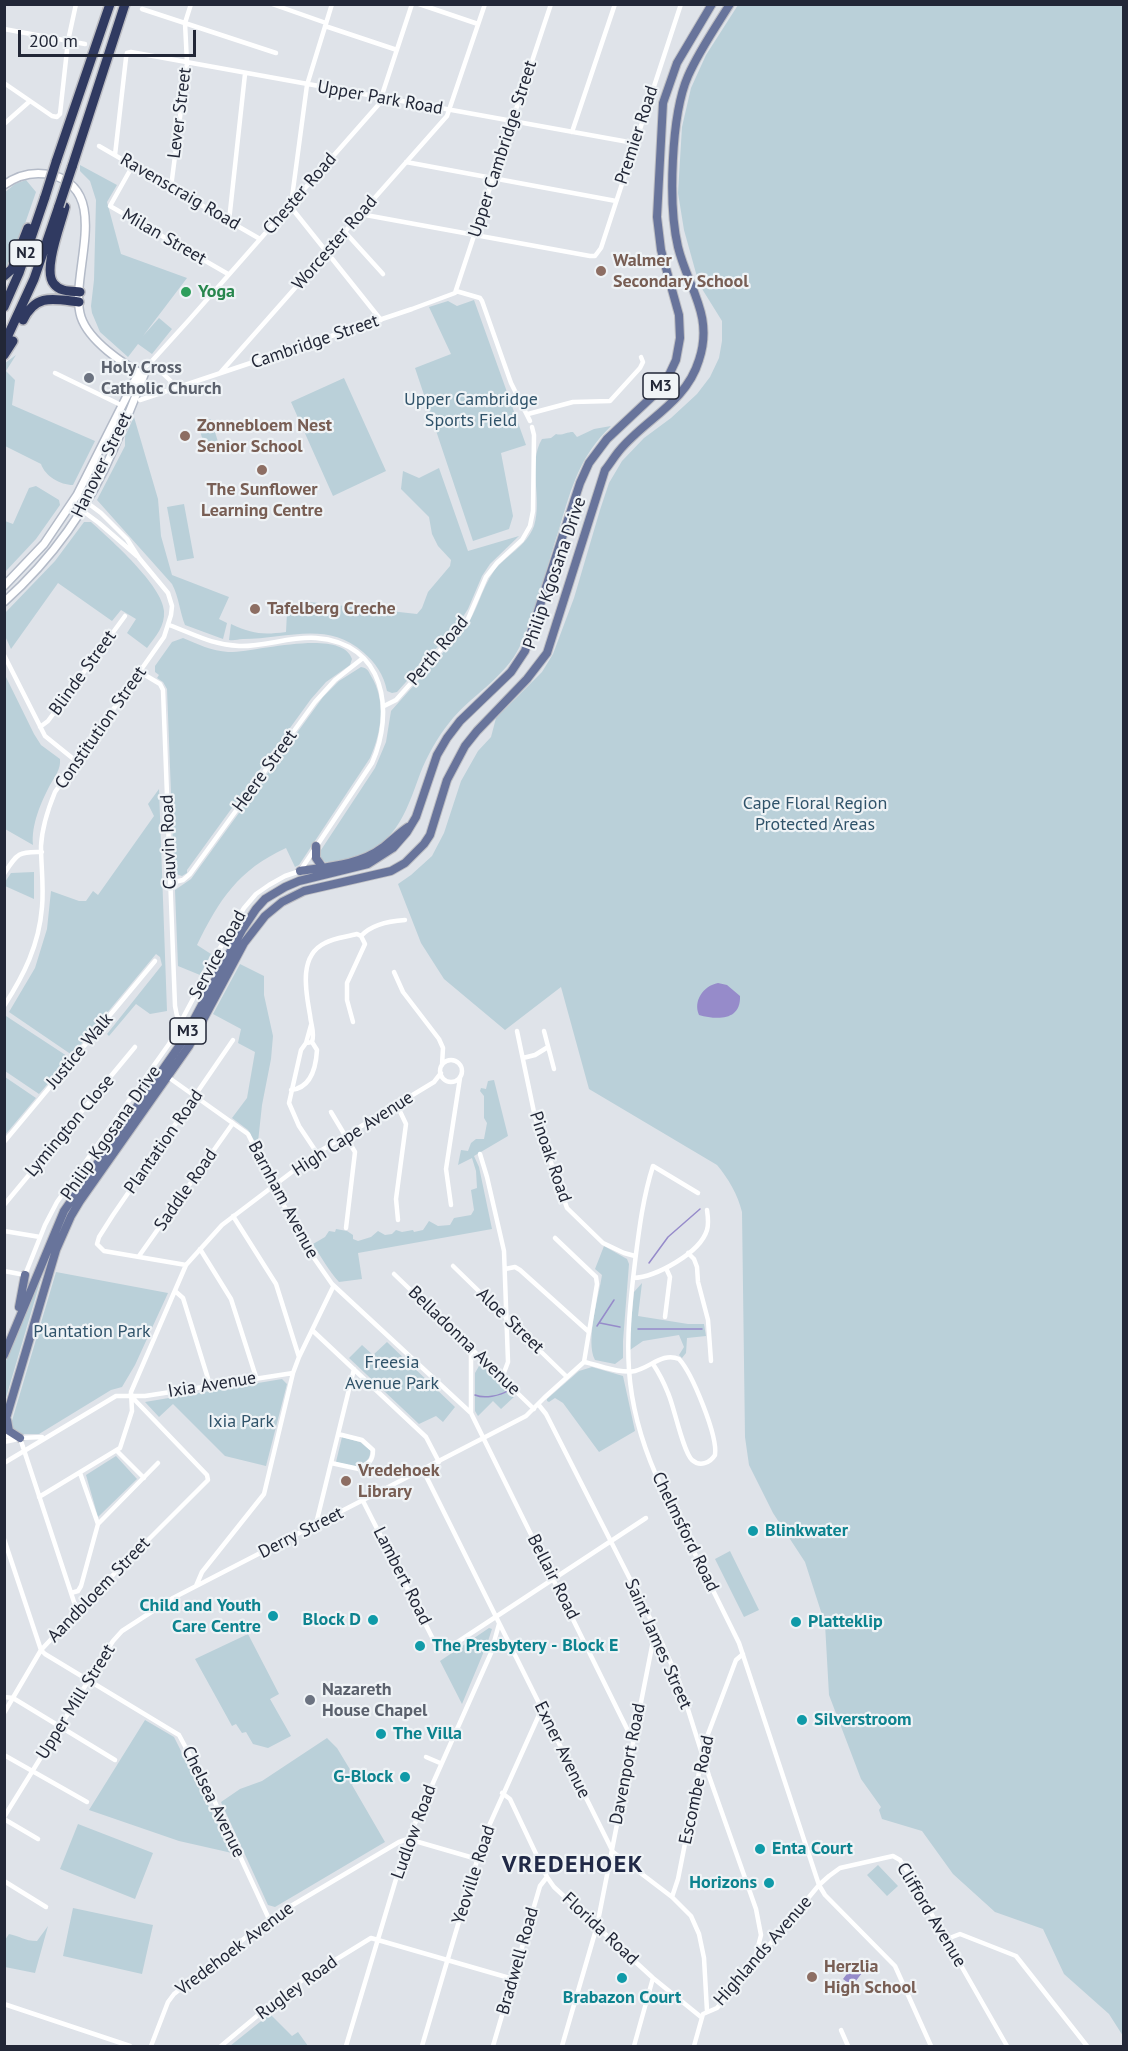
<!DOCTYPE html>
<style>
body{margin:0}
#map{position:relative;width:1128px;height:2051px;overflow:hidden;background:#dfe3e9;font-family:"PT Sans",sans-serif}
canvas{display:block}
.frame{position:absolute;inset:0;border:6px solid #222737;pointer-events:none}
.scale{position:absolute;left:18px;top:30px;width:178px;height:27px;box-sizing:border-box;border:3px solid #222737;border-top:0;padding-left:8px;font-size:18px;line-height:21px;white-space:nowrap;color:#222737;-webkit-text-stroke:4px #eff3f6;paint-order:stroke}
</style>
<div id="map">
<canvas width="1128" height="2051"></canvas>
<div class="frame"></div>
<div class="scale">200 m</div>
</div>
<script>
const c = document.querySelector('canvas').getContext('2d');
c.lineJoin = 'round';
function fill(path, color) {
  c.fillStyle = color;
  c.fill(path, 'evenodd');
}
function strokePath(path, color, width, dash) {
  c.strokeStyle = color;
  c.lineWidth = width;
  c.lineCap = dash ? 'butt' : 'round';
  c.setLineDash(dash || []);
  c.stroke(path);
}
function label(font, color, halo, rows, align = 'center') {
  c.font = font + ' "PT Sans",sans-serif';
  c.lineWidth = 4.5;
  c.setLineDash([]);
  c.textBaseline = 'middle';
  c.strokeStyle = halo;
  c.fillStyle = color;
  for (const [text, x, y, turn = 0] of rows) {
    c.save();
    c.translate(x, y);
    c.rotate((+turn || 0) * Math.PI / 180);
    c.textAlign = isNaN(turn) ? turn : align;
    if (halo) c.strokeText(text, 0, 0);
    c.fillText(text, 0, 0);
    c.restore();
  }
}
const green = new Path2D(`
 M738,5H1123V2036L1109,2014L1064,1974L1043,1929L995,1912L953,1874L922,1831L882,1819L879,1810L881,1807L861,1779L829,1695L825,1624L805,1562L773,1513L749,1465L745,1437L742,1212C738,1195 728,1178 717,1165L589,1089L561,987L505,1030L444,979L421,943L398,884L411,875L432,856L444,833L461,781L478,751L491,737L496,718L542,672L553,654L574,598L600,510L609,483L622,461L644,438L671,418L697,394L710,377L719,358L722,341V321L699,284L684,230L678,193L682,127L691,88L706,55Z
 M80,165L117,185L107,202L121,254L187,278L143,336L159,318L172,329L152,354L138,344L128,357L100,332L92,313L91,306L94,280L96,200L90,181L80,171Z
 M26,180L36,192L11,264L4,272V193L15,184Z
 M474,300L526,445L501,453L513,516L509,529L473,541L415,368L451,354L429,307L448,301L457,306Z
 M16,355L6,371L15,380L12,405L95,441L73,485C60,485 45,476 41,464L5,446V363Z
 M344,378L386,471L333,496L291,402Z
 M134,417L158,499L161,536L172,575L229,597L219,619L227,623L223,639L185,625C180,613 179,597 172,584L97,500L125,446V436Z
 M211,419L219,445L205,449L198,423Z
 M611,426C580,456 572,486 560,526C547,566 537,608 520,646C505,678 470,696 449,723C437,738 427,756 420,774C405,815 395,848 347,859C340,860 333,862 325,862L321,858V850L375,768L386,742L391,711L464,629C478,611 481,589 494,571C506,555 526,547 534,526C543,498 527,464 542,439L551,438L556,434C562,436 566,432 573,432L577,437L594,429Z
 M439,468L468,551L519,536L490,564L482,576L468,609L459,623L397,692L392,693L387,691C384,675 375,662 363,652C327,620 285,639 243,639C237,639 235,641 229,640L231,624C253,634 262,635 286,632L287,612L300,601L417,614L422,608L428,592L450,566L451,560L438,546L432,534L429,517L401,489L403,471L419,478Z
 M36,486L59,500L60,505L36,539L6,571H5V521L13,524L29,488Z
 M184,504L194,558L177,561L167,507Z
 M84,522H91C110,539 163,586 164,611C165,626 156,636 147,648L127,633L136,619L121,610L112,621L58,583L11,649L5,636V613L55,561Z
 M183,638C197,644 212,651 228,652C254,653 341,627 352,659L350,665L326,682L311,699L187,870V873L182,876L176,874L174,871L167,689L163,682L157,678L159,675L155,672V666L172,642Z
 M361,667C367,668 368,670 371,676C386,700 382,732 370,758L299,865L295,867L286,848C238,870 219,900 197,945L211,954L200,975L178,966L175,890L191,879L323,697L339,681Z
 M4,673L34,734L41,745L60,759C61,769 55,776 50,785C41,802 31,825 33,845L5,829Z
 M159,789L167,1011L150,1014L136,1004L109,1036L107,1034L162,965L160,957L156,954L72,1055L9,1012L35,968L47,929L51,891L79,901H86L93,891L98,895L154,816L148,804Z
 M34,872V899L5,886V882L11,873Z
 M240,964L264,976V995L273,1036L271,1059L262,1105L258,1142H255L248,1130L232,1118L247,1098L255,1052L238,1043L241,1029L213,1014Z
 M6,1016L70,1058L39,1094L5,1071Z
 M5,1077L36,1098L5,1135Z
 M494,1080L508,1136L474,1156L479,1167L492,1229L358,1253L362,1279L339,1282C329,1271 321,1257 313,1244L325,1237L329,1231L335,1232L336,1229L347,1231L353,1235V1239L358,1241L371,1237L378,1231L385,1235L392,1234L396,1230L402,1232L413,1230L414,1232L423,1230L429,1221L438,1226L450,1225L454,1218L471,1215L474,1210L471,1190L477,1188L476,1171L472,1158L458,1165L461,1150L468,1151L471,1143L476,1139H484L487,1123L484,1118V1096L480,1091L481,1088L486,1089L488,1081Z
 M604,1246L627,1259L629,1264L623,1341V1358L615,1364L595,1360C585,1342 599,1295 602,1275L595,1269Z
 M45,1260L46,1262L5,1401V1363Z
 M56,1272L168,1293L135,1365L122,1387L111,1390L39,1434H17L12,1431L11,1424Z
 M642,1283L638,1316L688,1324H704L706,1336L687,1338L686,1353L682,1358L679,1355L684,1347L679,1335L643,1341L630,1350V1334L634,1292Z
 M387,1342L455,1407L443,1422L436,1416L419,1424L349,1358L362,1345L373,1355Z
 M479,1366L485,1368L515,1396L501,1409L493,1401L478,1416L475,1411V1373Z
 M592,1367L623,1376L635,1431L599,1452L563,1403L555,1398L549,1402L547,1401V1399L579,1371Z
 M282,1379L287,1384L266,1466L225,1456L173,1404L159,1417L145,1402Z
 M342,1437L360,1442L370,1450C371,1461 364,1462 356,1467L336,1462Z
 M116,1456L137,1479L98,1517L86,1475Z
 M730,1551L759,1610L744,1617L715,1559Z
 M489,1628L492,1629L487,1644L462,1704L440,1661Z
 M248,1634L279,1694L270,1699L291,1736L268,1748L253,1744L246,1732L242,1733L236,1724L232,1726L195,1659Z
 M145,1720L174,1737L232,1853L179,1841L89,1810Z
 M327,1738L337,1748L357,1781L352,1785L385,1842L275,1907L268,1905L221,1802L240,1789L262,1781Z
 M78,1824L153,1853L135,1899L60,1869Z
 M878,1865L898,1886L887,1896L867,1875Z
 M73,1908L153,1925L142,1974L63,1956Z
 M48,1926L35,1973L5,1967V1940L9,1934C20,1936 24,1941 37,1941Z
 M270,2014L292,2036L298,2032L308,2046H230Z`);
const water = new Path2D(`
 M718,983L727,985L740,996C741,1021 717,1020 699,1015C693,1001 703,986 718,983Z
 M856,1962L865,1969L852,1986L843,1979Z`);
const stream = new Path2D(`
 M649,1263L668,1237L700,1209
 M600,1323L620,1327
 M597,1326L614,1300
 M638,1329H702
 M475,1395C484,1399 500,1396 509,1390`);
const street = new Path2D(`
 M272,4L326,23
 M419,4L478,24
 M142,9L276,53
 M325,26L397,50
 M4,29L85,44
 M4,83L52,116L57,117L60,114L68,41L76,4
 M4,124L30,101
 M572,132L615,4
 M99,146L260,239
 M115,155L126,58L127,53L131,52L634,143
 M406,162L616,201
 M133,165L110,206L228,274
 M171,187L187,63L185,23L191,4
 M291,205L307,85L332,4
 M291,205L294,211L381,320
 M360,214L590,256H595L601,248L681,4
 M229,221L245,74
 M345,232L383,274
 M456,291L480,298L482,301L511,383L530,421
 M151,362L178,388
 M139,372L151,362L189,320L379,104L412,4
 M55,373L121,405
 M220,373L447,116L485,4
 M140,400L412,309L455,293L551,4
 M528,414L573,402L610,401L640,368L643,362L641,357
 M72,503L99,523L137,556
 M4,655L45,736L76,761
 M140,672L160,684L163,690L175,1006L177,1016L182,1021
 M384,706L396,700L468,619L486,577L497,563L522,540L530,526L533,511L534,435L532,427
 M40,727L48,721L125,616
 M4,874C17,854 18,851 42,852
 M170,883L183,880L190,874L315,702L335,680L363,658
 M361,936C372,924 389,921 405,920
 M394,972L403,992L439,1039L443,1048L442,1065
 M4,1006C24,975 39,945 42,907C44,886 41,866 41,846C42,827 48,809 55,792L164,637L171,615L172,606L168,593L139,558L127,539L101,513L77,495
 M517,1031L535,1117L567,1208L603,1243L624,1253L635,1256
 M544,1031L554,1069
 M312,1042C315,1032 311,1026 310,1015C306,992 298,956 325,943C334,938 346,937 357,934L361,936L365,944L347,983V1000L353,1022
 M312,1042L306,1043L301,1050L289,1103L299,1126L317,1153
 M306,1043L311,1025
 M523,1058L535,1055L548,1047
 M440 1071a11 11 0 1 1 22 0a11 11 0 1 1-22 0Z
 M168,1077L248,1134L274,1187L307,1248L332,1284L471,1413L633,1741
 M291,1090C311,1088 316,1067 317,1050L312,1042
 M397,1105L406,1124L396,1199L398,1220
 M331,1112L355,1152L346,1228
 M4,1142L155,961
 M480,1154L487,1177L504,1251L508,1362L502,1378
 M698,1193L653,1166C643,1197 639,1230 635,1262C625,1344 622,1397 656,1475L739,1643L819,1885L825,1895L895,1966L931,2046
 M4,1205L135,1047
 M451,1205L446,1169L460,1078
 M233,1216L276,1284L299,1357
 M4,1231L40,1237
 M200,1249L231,1299L256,1377
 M688,1253L694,1259L697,1267L698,1282L708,1320L711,1361
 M139,1256L233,1123
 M186,1265L104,1251L97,1244L99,1237L113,1215L233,1040
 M453,1266L567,1377
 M505,1269L515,1267L520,1270L589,1332
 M4,1271L25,1275L45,1225L57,1202L169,1044L220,948L244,908L256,894L269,885L285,876L300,871L372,763C395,711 385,643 316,638C291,636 264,647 239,646C212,645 194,634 169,625
 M394,1274L534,1409
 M633,1278C656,1277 700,1253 707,1230C709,1223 708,1217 707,1210
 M175,1291L183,1298L210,1385
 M665,1317L670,1277L666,1268
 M312,1330L426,1437L439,1462
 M584,1362C599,1365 620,1374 635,1371C651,1367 663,1352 679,1359C692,1373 718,1436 715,1455C710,1463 700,1467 692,1460C683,1452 674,1406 668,1393C664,1383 659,1373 653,1364
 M538,1404L546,1414L656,1630L679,1681L709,1776L756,1909L761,1935L753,1966
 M471,1413V1350
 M4,1436L20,1438L42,1437
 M20,1438L74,1602L79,1609
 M4,1442L18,1439
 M117,1451L144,1478
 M4,1463L116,1396H145L293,1373
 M331,1463L359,1469C368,1463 373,1462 373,1450L362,1440L338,1434
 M423,1470L613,1852L672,1897L691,1916L699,1934L704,1958L707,2011
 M80,1473L98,1524
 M39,1497L120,1448L132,1411L131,1392L186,1265L222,1225L317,1153L434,1082L441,1073
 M363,1501L436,1645L443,1649L450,1647L646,1518
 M316,1524L354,1369
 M4,1539L41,1650L45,1654L179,1735L214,1800L269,1919
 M196,1586L202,1572L264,1494L293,1373L299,1357L333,1287
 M71,1593L78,1591L81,1586L98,1524L158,1463
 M4,1697L13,1698L115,1760
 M4,1713L41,1650L85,1603L208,1480L207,1475L130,1395
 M4,1755L87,1802
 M426,1757L440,1763
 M502,1793L510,1799L547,1877L554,1887L653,1978L701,2017
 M4,1817L113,1641L122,1631L173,1598L526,1416L544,1398L584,1362L597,1284L596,1277L555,1238
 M4,1819L38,1839
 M4,1881L46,1907
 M672,1897L678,1879L705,1742L736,1660L743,1654
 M947,1939L960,1934L1016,1956L1087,2046
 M4,2004L130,2046
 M841,2030L848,2046
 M151,2046L168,2002L174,1994L269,1919L399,1842L408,1839L477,1859
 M221,2046L293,1986L371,1938L513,1979
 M346,2046L408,1839L491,1653L499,1624
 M422,2046L484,1837L539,1715L543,1712
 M493,2046L540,1886L547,1877
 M562,2046L597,1926L655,1631
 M634,2046L653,1978
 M694,2046L703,2014L717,2008L819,1885L829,1876L840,1868L893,1856L900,1860L907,1871L1007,2046`);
const secondary = new Path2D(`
 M4,185C19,174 34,171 52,175C114,191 68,277 81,317C89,341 123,364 144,375C134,400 125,424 114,448C89,507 52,559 4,602
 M4,586L44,544L77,495L139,372`);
const primary = new Path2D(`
 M316,846V858L323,868
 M300,871C327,867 360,865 382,848C391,841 399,833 408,827
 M19,1307L25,1275
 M4,1355L64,1211L182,1042L242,930L256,909L265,899L285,887L299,881L368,864L393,848L407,832L416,817L437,755L447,738L460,721L511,672L525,651L580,483L589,463L607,439L655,394L669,375L676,360L680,338L679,315L661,250L657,217L663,103L677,63L712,4
 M7,1420L9,1431L20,1438
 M4,1425L56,1250L71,1216L80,1201L189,1046L244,943L265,916L282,902L304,891L391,871L405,863L424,844L430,835L447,780L465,746L477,731L527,679L547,653L605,470C610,464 614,457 619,451C645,419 686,403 699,360C714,315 688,288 678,247C668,205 671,115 688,76C699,51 715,28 730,4`);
const highway = new Path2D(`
 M56,162L110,4
 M72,167L125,4
 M65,207C61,224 42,271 54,284C60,292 71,291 80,292
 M4,276L12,269L28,228
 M4,307L19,273L45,197
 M23,320C36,293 54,299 79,302
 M4,344L34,279L59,206
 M4,355L13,341`);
const highwayBridge = new Path2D(`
 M45,197L56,162
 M59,206L72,167`);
const markers = [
 [601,271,6,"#8d6e63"],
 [186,292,6,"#2e9e5b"],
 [89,378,6,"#6b7280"],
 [185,436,6,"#8d6e63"],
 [262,470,6,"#8d6e63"],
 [255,609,6,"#8d6e63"],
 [346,1481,6,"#8d6e63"],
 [753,1531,6,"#0f9aa8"],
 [273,1616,6,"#0f9aa8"],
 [373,1620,6,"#0f9aa8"],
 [796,1622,6,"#0f9aa8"],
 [420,1646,6,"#0f9aa8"],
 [310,1700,6,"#6b7280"],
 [802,1720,6,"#0f9aa8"],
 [381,1734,6,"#0f9aa8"],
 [405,1777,6,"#0f9aa8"],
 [760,1849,6,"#0f9aa8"],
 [769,1883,6,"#0f9aa8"],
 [812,1977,6,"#8d6e63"],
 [622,1978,6,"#0f9aa8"]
];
const shields = [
 [26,253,33],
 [661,386,36],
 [188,1031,36]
];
const shieldNames = [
 ["N2",26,253],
 ["M3",661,386],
 ["M3",188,1031]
];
const streetNames = [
 ["Upper Park Road",380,98,10],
 ["Lever Street",180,113,-83],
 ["Premier Road",637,135,-72],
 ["Upper Cambridge Street",503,149,-72],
 ["Ravenscraig Road",180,192,30],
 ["Chester Road",300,194,-49],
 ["Milan Street",164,237,30],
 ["Worcester Road",335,243,-49],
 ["Cambridge Street",315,342,-19],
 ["Hanover Street",102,465,-64],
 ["Philip Kgosana Drive",555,573,-71],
 ["Perth Road",438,651,-50],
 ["Blinde Street",83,673,-54],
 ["Constitution Street",101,728,-55],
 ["Heere Street",265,771,-54],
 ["Cauvin Road",169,842,-92],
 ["Service Road",218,955,-61],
 ["Justice Walk",80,1051,-50],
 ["Lymington Close",70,1126,-50],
 ["Philip Kgosana Drive",111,1133,-55],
 ["High Cape Avenue",353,1134,-33],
 ["Plantation Road",164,1142,-55],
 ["Pinoak Road",550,1157,71],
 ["Saddle Road",186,1190,-55],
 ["Barnham Avenue",283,1200,62],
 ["Aloe Street",510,1321,44],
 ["Belladonna Avenue",464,1341,44],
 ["Ixia Avenue",212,1385,-9],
 ["Chelmsford Road",685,1532,64],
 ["Derry Street",301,1533,-27],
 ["Lambert Road",402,1576,63],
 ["Bellair Road",553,1577,63],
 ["Aandbloem Street",99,1590,-46],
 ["Saint James Street",658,1644,66],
 ["Upper Mill Street",76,1702,-58],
 ["Exner Avenue",562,1750,64],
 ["Davenport Road",628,1764,-79],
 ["Escombe Road",697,1790,-78],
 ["Chelsea Avenue",213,1802,64],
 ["Ludlow Road",414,1832,-70],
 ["Yeoville Road",474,1875,-72],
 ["Clifford Avenue",931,1915,59],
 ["Florida Road",600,1929,43],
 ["Vredehoek Avenue",235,1949,-37],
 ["Highlands Avenue",763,1951,-49],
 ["Bradwell Road",518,1961,-74],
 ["Rugley Road",297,1988,-36]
];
const educationNames = [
 ["Walmer",613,261],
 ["Secondary School",613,282],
 ["Zonnebloem Nest",197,426],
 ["Senior School",197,447],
 ["The Sunflower",262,490,"center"],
 ["Learning Centre",262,511,"center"],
 ["Tafelberg Creche",267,609],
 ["Vredehoek",358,1471],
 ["Library",358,1492],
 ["Herzlia",824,1967],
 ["High School",824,1988]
];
const leisureNames = [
 ["Yoga",198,292]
];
const worshipNames = [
 ["Holy Cross",101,368],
 ["Catholic Church",101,389],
 ["Nazareth",322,1690],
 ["House Chapel",322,1711]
];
const parkNames = [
 ["Upper Cambridge",471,400],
 ["Sports Field",471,421],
 ["Cape Floral Region",815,804],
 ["Protected Areas",815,825],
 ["Plantation Park",92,1332],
 ["Freesia",392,1363],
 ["Avenue Park",392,1384],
 ["Ixia Park",241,1422]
];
const cultureNames = [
 ["Blinkwater",765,1531],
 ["Child and Youth",261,1606,"right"],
 ["Care Centre",261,1627,"right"],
 ["Block D",361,1620,"right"],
 ["Platteklip",808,1622],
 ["The Presbytery - Block E",432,1646],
 ["Silverstroom",814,1720],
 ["The Villa",393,1734],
 ["G-Block",393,1777,"right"],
 ["Enta Court",772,1849],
 ["Horizons",757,1883,"right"],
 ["Brabazon Court",622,1998,"center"]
];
const districtNames = [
 ["VREDEHOEK",573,1865]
];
fill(green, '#bad0d9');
fill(water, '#968bca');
strokePath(stream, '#968bca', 1.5);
strokePath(secondary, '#b4bbc8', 10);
strokePath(primary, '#bdbec3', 10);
strokePath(highway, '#bdbec3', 12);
strokePath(street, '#fff', 4.5);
strokePath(secondary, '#fff', 7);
strokePath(primary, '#68749b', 8);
strokePath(highway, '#303a61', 9);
strokePath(highwayBridge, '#bdbec3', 12, []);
strokePath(highwayBridge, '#303a61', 9);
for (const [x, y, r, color] of markers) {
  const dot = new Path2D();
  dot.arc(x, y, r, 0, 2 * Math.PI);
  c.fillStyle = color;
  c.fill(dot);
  strokePath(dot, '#eff3f6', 2);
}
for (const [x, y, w] of shields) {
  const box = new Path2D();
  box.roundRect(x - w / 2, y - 13, w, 26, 4.5);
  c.fillStyle = '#eff3f6';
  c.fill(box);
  strokePath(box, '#222737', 1.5);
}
label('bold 16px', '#222737', null, shieldNames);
label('18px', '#222737', '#eff3f6', streetNames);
label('bold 18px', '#785e54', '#eff3f6', educationNames, 'left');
label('bold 18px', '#27864d', '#eff3f6', leisureNames, 'left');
label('bold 18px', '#5b616d', '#eff3f6', worshipNames, 'left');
label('18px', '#30536a', '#eff3f6', parkNames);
label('bold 18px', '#0d838f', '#eff3f6', cultureNames, 'left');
c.letterSpacing = '1.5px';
label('bold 24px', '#202947', '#eff3f6', districtNames);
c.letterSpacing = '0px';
</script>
